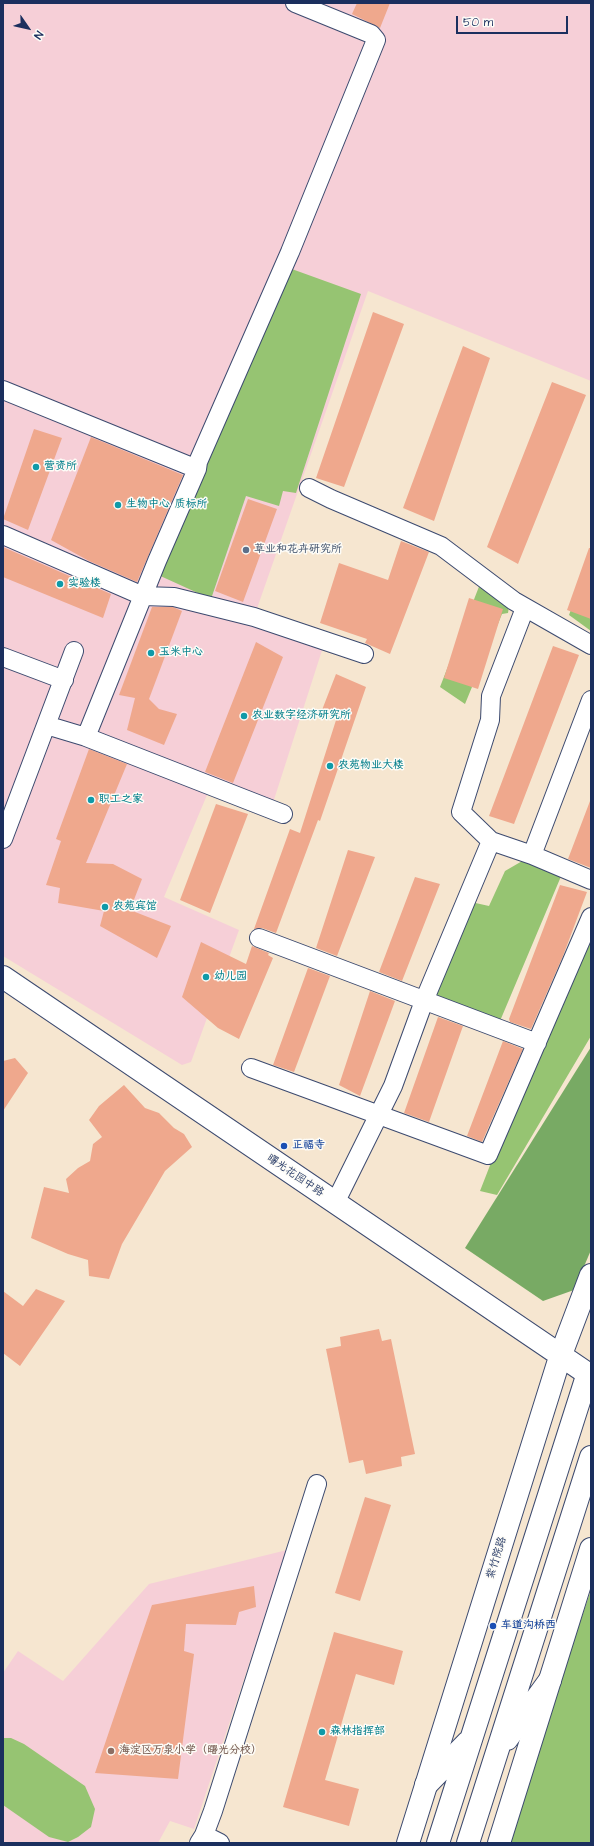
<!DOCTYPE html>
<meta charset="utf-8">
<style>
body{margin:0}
#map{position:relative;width:594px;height:1846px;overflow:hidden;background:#f6e6d0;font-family:"Architects Daughter",sans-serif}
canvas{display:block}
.frame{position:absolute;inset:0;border:4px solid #1b2f5e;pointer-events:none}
.north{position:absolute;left:8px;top:8px;width:40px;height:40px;-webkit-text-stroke:3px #fdfcf7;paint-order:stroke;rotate:124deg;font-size:11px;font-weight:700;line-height:16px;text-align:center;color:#1b2f5e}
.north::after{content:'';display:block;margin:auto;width:14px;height:18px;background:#1b2f5e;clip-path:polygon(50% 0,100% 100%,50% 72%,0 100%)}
.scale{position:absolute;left:456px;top:16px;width:112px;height:18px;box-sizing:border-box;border:2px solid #1b2f5e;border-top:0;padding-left:5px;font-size:12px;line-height:14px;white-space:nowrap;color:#1b2f5e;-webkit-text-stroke:3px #fdfcf7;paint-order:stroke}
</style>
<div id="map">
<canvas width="594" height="1846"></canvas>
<div class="frame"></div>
<div class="north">N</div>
<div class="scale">50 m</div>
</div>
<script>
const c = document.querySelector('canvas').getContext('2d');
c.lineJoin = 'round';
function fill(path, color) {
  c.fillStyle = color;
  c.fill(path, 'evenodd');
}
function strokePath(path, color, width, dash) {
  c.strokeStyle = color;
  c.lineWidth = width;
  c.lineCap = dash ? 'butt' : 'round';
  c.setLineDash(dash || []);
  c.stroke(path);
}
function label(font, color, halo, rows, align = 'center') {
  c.font = font + ' "Architects Daughter","LXGW WenKai TC",sans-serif';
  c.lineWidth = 3;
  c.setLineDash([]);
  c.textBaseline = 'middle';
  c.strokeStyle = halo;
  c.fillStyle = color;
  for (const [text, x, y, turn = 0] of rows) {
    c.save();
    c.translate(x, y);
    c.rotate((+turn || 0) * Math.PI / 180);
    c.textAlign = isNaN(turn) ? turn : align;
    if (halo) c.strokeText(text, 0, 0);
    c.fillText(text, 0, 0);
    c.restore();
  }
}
const built = new Path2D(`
 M3,3H591V381L368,291L254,617L325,641L271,809L207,795L164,897L239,930L191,1062L182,1065L3,956Z
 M287,1550L194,1829L170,1821L158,1843H3V1673L18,1651L63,1681L149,1584Z`);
const green = new Path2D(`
 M289,268L361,294L296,493L283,491L279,506L246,496L211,599L156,574Z
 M591,555V631L569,615Z
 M480,584L510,600L508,613L502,614L465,704L440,687Z
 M524,860L562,874L500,1021L433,997L471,902L489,906L505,871Z
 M591,933V1036L497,1195L480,1191L503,1132Z
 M591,1590V1843H505Z
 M3,1738H11L24,1744L85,1786L95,1809L91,1827L78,1837L68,1842L49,1837L3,1805Z`);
const forest = new Path2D(`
 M591,1047V1250L574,1290L543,1301L465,1248Z`);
const building = new Path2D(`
 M357,3H390L380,28L352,14Z
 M373,312L404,324L344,487L316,478Z
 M463,346L490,358L434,521L403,508Z
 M552,382L586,395L518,564L487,547Z
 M34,429L62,438L28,530L3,519Z
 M91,437L183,475L137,582L89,561L51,540Z
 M248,499L277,509L243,602L215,591Z
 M401,541L429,552L390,654L365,643L367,639L320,623L339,563L388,580Z
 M3,547L111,594L103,618L3,577Z
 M589,548H591V619L567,610Z
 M469,598L503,609L478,689L444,678Z
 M152,607H173L182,611L149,699L159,709L177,714L164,745L127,730L135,698L119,695Z
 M256,642L283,657L233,783L205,772Z
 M553,646L579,655L514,824L489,816Z
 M336,674L366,687L320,821L318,820L276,933L262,928L254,929L290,829L300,833L337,717L322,710Z
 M89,749L127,764L86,863L113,864L142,879L130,910L171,926L157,958L100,926L104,911L58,903L60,888L46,885L61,841L56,839Z
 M590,801L591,802V868L568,859Z
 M216,804L248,814L210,913L180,900Z
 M348,850L375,857L337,956L316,948Z
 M415,877L440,884L402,981L379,972Z
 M560,885L587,892L563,956L531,1029L510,1022L509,1019Z
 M201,942L246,964L252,946L269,953L268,955L273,958L239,1039L218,1028L182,997Z
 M308,968L330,976L294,1072L273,1065Z
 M370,991L395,1001L360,1096L339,1085Z
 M438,1017L463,1026L429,1122L404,1113Z
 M503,1041L523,1049L482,1142L467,1136Z
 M15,1058L28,1073L3,1111V1061Z
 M124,1085L145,1108L159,1113L174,1128L184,1134L192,1147L165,1171L122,1244L109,1279L89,1276L88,1260L68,1254L31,1238L44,1187L69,1193L66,1179L78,1168L90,1161L93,1144L102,1137L89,1120L99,1106Z
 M36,1289L65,1301L20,1366L3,1353V1291L23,1306Z
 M379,1329L382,1341L391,1339L415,1454L401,1457L402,1466L366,1474L363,1460L349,1463L326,1349L341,1346L340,1337Z
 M365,1497L391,1505L360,1601L335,1593Z
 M254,1586L256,1607L239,1612L236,1625L186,1624L184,1651L194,1654L178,1779L95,1773L152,1605Z
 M334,1632L403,1651L394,1685L356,1674L325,1780L359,1789L349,1826L283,1807Z`);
const minor = new Path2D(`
 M3,390L197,469
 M309,488L331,499L441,546L514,601L591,645
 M3,535L143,596L174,597L254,617L364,654
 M3,657L64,680
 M46,725L86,737L157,561L197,469L198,462L290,252L376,40L371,34L295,3
 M86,737L283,814
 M3,839L74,651
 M491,841L461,812L490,720L491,696L525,608
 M532,855L591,880
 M259,938L537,1043
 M251,1068L488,1155L591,917
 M335,1203L393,1086L424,1001L491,841L532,855L591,700
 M204,1835L220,1843
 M199,1843L204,1835L213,1811L317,1484`);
const tertiary = new Path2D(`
 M3,977L591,1376
 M408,1843L560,1357L591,1275
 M499,1843L591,1549`);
const trunk = new Path2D(`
 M507,1739L550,1680
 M426,1785L468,1742
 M438,1843L588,1373
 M468,1843L591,1457`);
const markers = [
 [36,467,4,"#0f9aa8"],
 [118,505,4,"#0f9aa8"],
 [246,550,4,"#5c6f8a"],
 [60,584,4,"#0f9aa8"],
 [151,653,4,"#0f9aa8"],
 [244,716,4,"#0f9aa8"],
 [330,766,4,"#0f9aa8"],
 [91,800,4,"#0f9aa8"],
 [105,907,4,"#0f9aa8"],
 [206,977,4,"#0f9aa8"],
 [284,1146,4,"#1a4fb4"],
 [493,1626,4,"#1a4fb4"],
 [322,1732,4,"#0f9aa8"],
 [111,1751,4,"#8d6e63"]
];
const cultureNames = [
 ["营资所",44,467],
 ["生物中心 质标所",126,505],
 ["实验楼",68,584],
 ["玉米中心",159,653],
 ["农业数字经济研究所",252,716],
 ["农苑物业大楼",338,766],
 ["职工之家",99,800],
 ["农苑宾馆",113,907],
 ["幼儿园",214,977],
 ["森林指挥部",330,1732]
];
const serviceNames = [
 ["草业和花卉研究所",254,550]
];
const transitNames = [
 ["正福寺",292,1146],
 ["车道沟桥西",501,1626]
];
const streetNames = [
 ["曙光花园中路",295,1176,34],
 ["紫竹院路",497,1558,-73]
];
const educationNames = [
 ["海淀区万泉小学（曙光分校）",119,1751]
];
fill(built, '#f6cfd7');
fill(green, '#96c472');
fill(forest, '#78aa64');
fill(building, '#efa88d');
strokePath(minor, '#3c4a6f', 20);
strokePath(tertiary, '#3c4a6f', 24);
strokePath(trunk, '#3c4a6f', 24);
strokePath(minor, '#fff', 18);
strokePath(tertiary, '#fff', 22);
strokePath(trunk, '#fff', 22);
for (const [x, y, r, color] of markers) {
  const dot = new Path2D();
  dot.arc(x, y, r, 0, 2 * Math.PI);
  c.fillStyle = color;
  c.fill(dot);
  strokePath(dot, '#fdfcf7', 1.5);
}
label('bold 11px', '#0d838f', '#fdfcf7', cultureNames, 'left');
label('bold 11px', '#4e5e75', '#fdfcf7', serviceNames, 'left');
label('bold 11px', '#164399', '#fdfcf7', transitNames, 'left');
label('11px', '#1b2f5e', '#fdfcf7', streetNames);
label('bold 11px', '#785e54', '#fdfcf7', educationNames, 'left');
</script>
